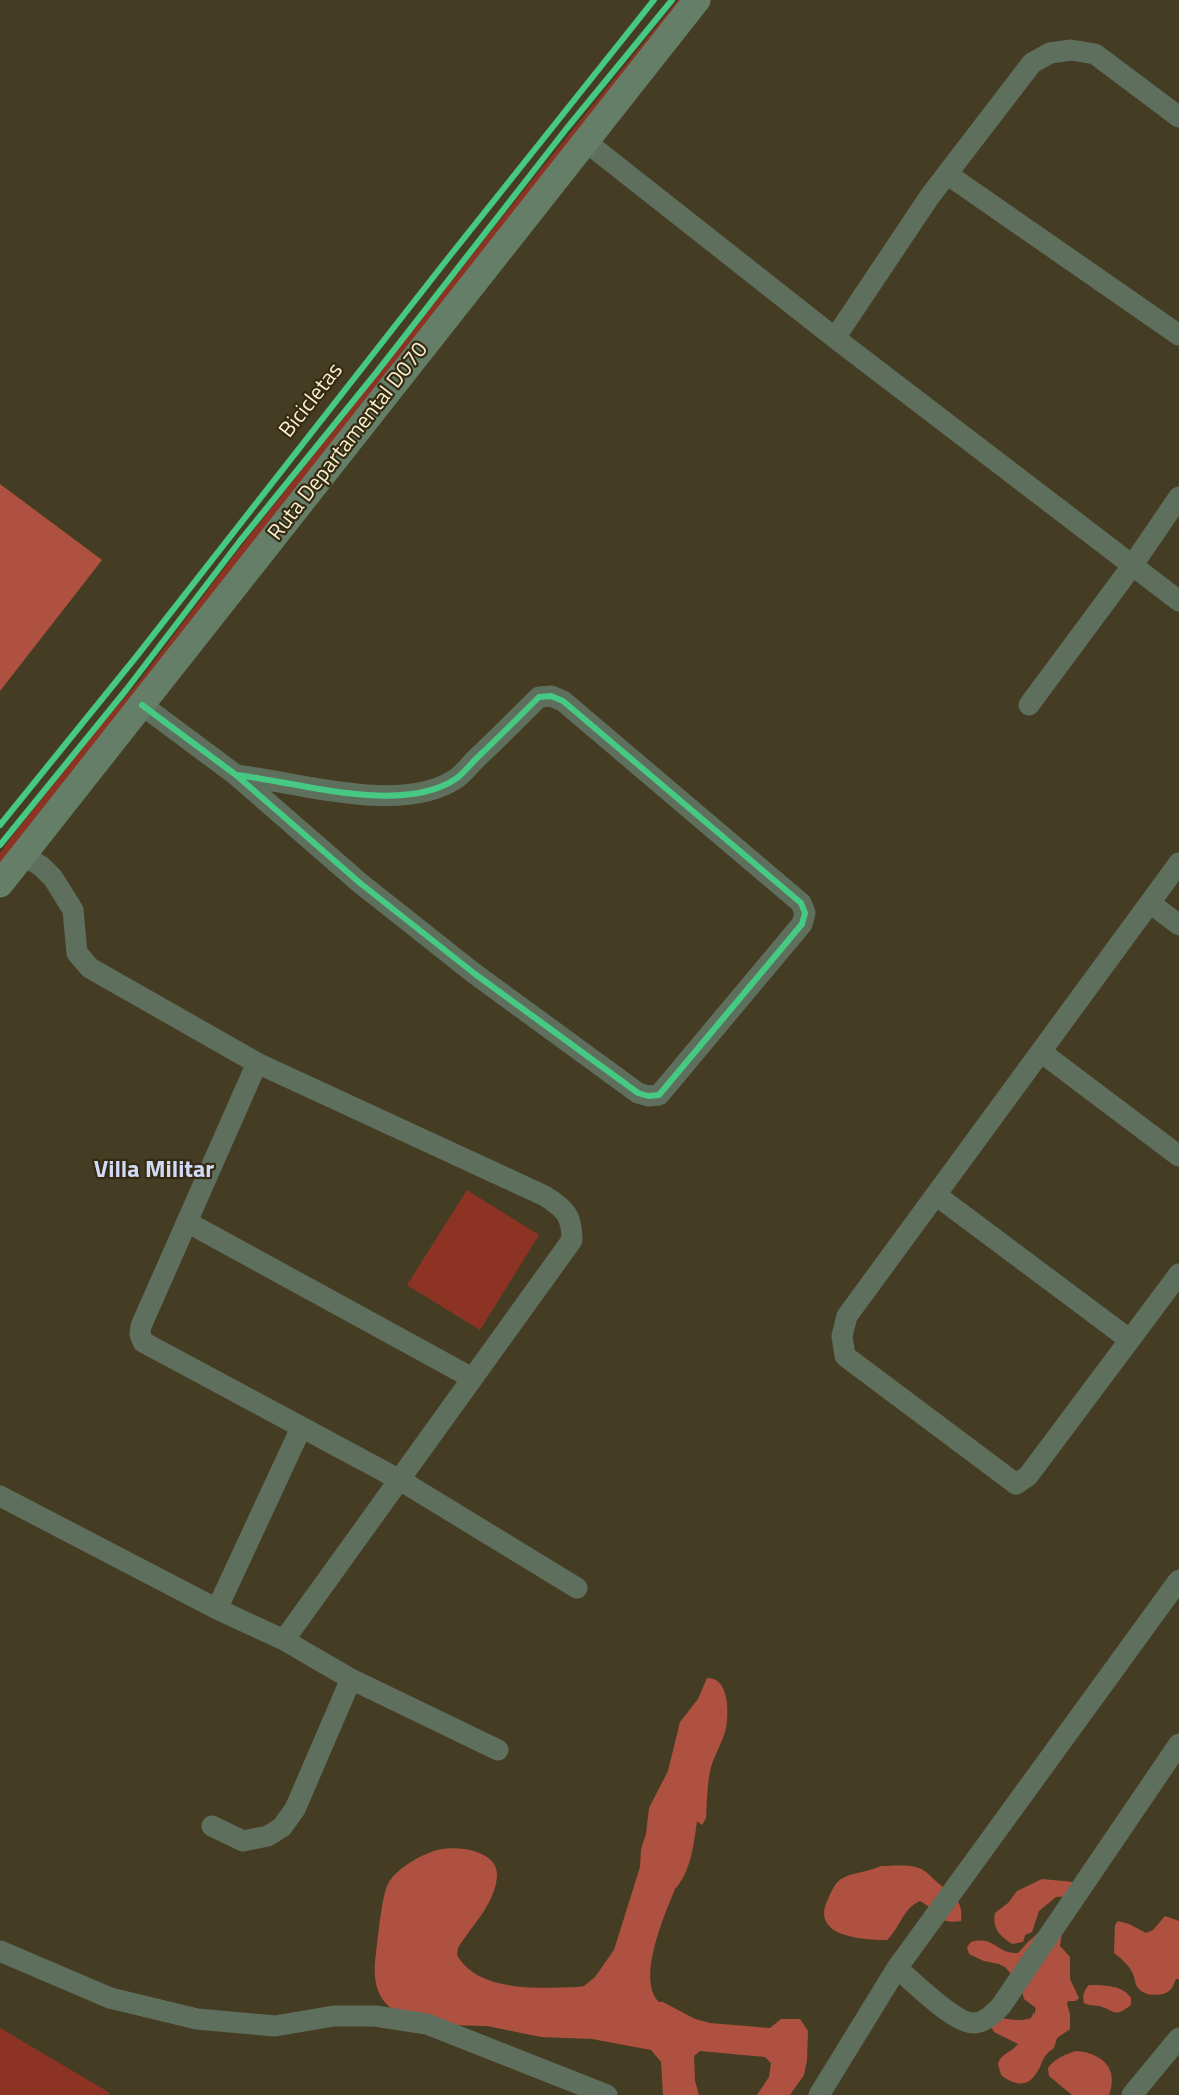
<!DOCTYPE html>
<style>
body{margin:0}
canvas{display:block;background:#453d23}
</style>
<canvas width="1179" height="2095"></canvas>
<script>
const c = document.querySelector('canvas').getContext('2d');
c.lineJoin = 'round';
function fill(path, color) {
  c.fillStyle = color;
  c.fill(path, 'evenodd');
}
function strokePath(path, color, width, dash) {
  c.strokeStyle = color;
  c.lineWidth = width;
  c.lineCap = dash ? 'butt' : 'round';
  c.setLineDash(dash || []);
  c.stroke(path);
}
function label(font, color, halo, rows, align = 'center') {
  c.font = font + ' "Titillium Web",sans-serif';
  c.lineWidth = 4.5;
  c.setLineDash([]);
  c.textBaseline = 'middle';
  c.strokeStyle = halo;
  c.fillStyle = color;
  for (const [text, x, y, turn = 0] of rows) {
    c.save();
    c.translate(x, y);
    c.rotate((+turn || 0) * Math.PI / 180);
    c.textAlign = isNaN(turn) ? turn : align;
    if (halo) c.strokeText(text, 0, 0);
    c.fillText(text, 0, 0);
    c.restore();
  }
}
const green = new Path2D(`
 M678,0H686L0,867V853L13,835L99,727L137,684L235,554L512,205Z
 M467,1190L539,1235L480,1330L407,1285Z
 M0,2028L110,2093L108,2095H0Z`);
const forest = new Path2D(`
 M0,484L102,560L0,691Z
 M707,1678C729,1677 729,1712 726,1728C723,1741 715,1754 711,1767C707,1783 707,1802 706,1818L702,1825L697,1821C694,1843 691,1872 675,1889C665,1914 636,1979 659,2002H663L695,2019L710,2023L770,2028L781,2019H800L808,2031L807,2060L804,2075L790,2095H757L769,2077L771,2063L765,2057L700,2051L694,2056L695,2081L699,2095H663L661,2062L651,2050L592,2039L541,2037L487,2026L447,2025L394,2010C374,1997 373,1975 376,1953C378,1938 382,1892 389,1882C398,1868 419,1856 434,1851C452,1844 499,1849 497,1876C495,1904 472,1925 458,1948L457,1955C478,1993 540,1988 577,1987L584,1986L595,1977L614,1950L640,1867L641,1849L646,1834L649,1808L668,1771L680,1722L698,1699Z
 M881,1866C893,1866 908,1864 919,1868C927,1871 932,1878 938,1883C952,1894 964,1901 961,1921C933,1925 938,1910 920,1901C903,1908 900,1928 887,1940C864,1940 809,1937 828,1899C831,1892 835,1883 841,1879C852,1872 869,1872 881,1866Z
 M1042,1879L1073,1882L1071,1896L1056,1897L1039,1911L1032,1932L1025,1935L1023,1942L1012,1944C1000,1936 992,1928 995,1913L1008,1903L1017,1891Z
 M1165,1916L1179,1921V1979H1176C1174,1983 1173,1988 1169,1991C1161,1997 1144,1996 1138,1988C1135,1984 1135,1979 1133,1974C1129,1965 1122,1959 1114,1953L1115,1925L1118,1921L1129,1924L1146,1933L1153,1930Z
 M1047,1925L1062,1932L1060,1946L1070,1957V1979L1079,1998L1076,2001H1068L1067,2004L1070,2014V2029L1057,2038L1054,2048C1040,2057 1044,2064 1035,2075C1026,2089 1011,2083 1001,2075L998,2064C1001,2053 1011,2053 1018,2044L994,2032L990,2025L999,2018C1011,2019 1019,2022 1031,2018L1034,2012V2016L1036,2008L1024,1999L1020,1984L1005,1967L999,1964L984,1961L969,1954L967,1947L971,1942C995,1935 996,1954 1018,1953L1028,1942Z
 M1089,1985C1103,1985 1123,1985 1131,1998V2005C1113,2019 1115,2010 1099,2006C1093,2005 1089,2006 1084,2003C1082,1996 1084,1990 1089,1985Z
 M1076,2051C1102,2053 1119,2068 1109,2095H1072L1049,2076L1048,2068C1054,2059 1066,2054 1076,2051Z`);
const minor = new Path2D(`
 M585,141L835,338L1179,601
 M947,174L1179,335
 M835,338L930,196L1032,63L1050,53L1071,50L1095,54L1179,117
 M142,705L236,775L360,883L475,974L638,1093L648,1096L659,1095L802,924L805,913L801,903L563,701L551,696L539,697C519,717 500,736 480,755C472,762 465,772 457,778C403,816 298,782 236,775
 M1029,705L1132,566L1179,497
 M22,855L41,866L53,878L73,910L77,953L90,968L257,1063L545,1196C565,1209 572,1215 572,1240L284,1640
 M1179,863L847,1316L842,1336L845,1356L1016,1484L1028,1476L1179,1274
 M1150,903L1179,925
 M1041,1052L1179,1156
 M257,1063L141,1326L140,1334L143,1342L400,1480L577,1588
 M936,1195L1130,1340
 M187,1222L472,1378
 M0,1496L217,1609L284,1640L351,1679L498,1750
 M217,1609L301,1428
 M212,1826L243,1841L268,1836L282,1827L295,1809L351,1679
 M0,1951L110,1998L197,2019L275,2026L334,2016H375L427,2024L607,2095
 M897,1968C912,1981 955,2024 974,2023C986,2022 993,2014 1001,2006L1179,1744
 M819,2095L897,1968L1179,1580
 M1132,2095L1179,2038`);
const major = new Path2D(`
 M0,884L697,0`);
const cycleway = new Path2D(`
 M142,705L236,775L360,883L475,974L638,1093L648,1096L659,1095L802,924L805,913L801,903L563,701L551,696L539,697C519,717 500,736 480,755C472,762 465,772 457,778C403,816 298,782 236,775
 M0,825L136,657L449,257L654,0
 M0,845L126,690L240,541L376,373L567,128L672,0`);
const streetNames = [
 ["Bicicletas",312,401,-52],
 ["Ruta Departamental D070",349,442,-52]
];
const neighbourhoodNames = [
 ["Villa Militar",154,1171]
];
fill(green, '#8c3324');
fill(forest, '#af5140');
strokePath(minor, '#5f6f5e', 21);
strokePath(major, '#657e67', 27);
strokePath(cycleway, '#46c982', 6);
label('22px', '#faefd0', '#342b12', streetNames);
label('bold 24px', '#d1daf6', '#342b12', neighbourhoodNames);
</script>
